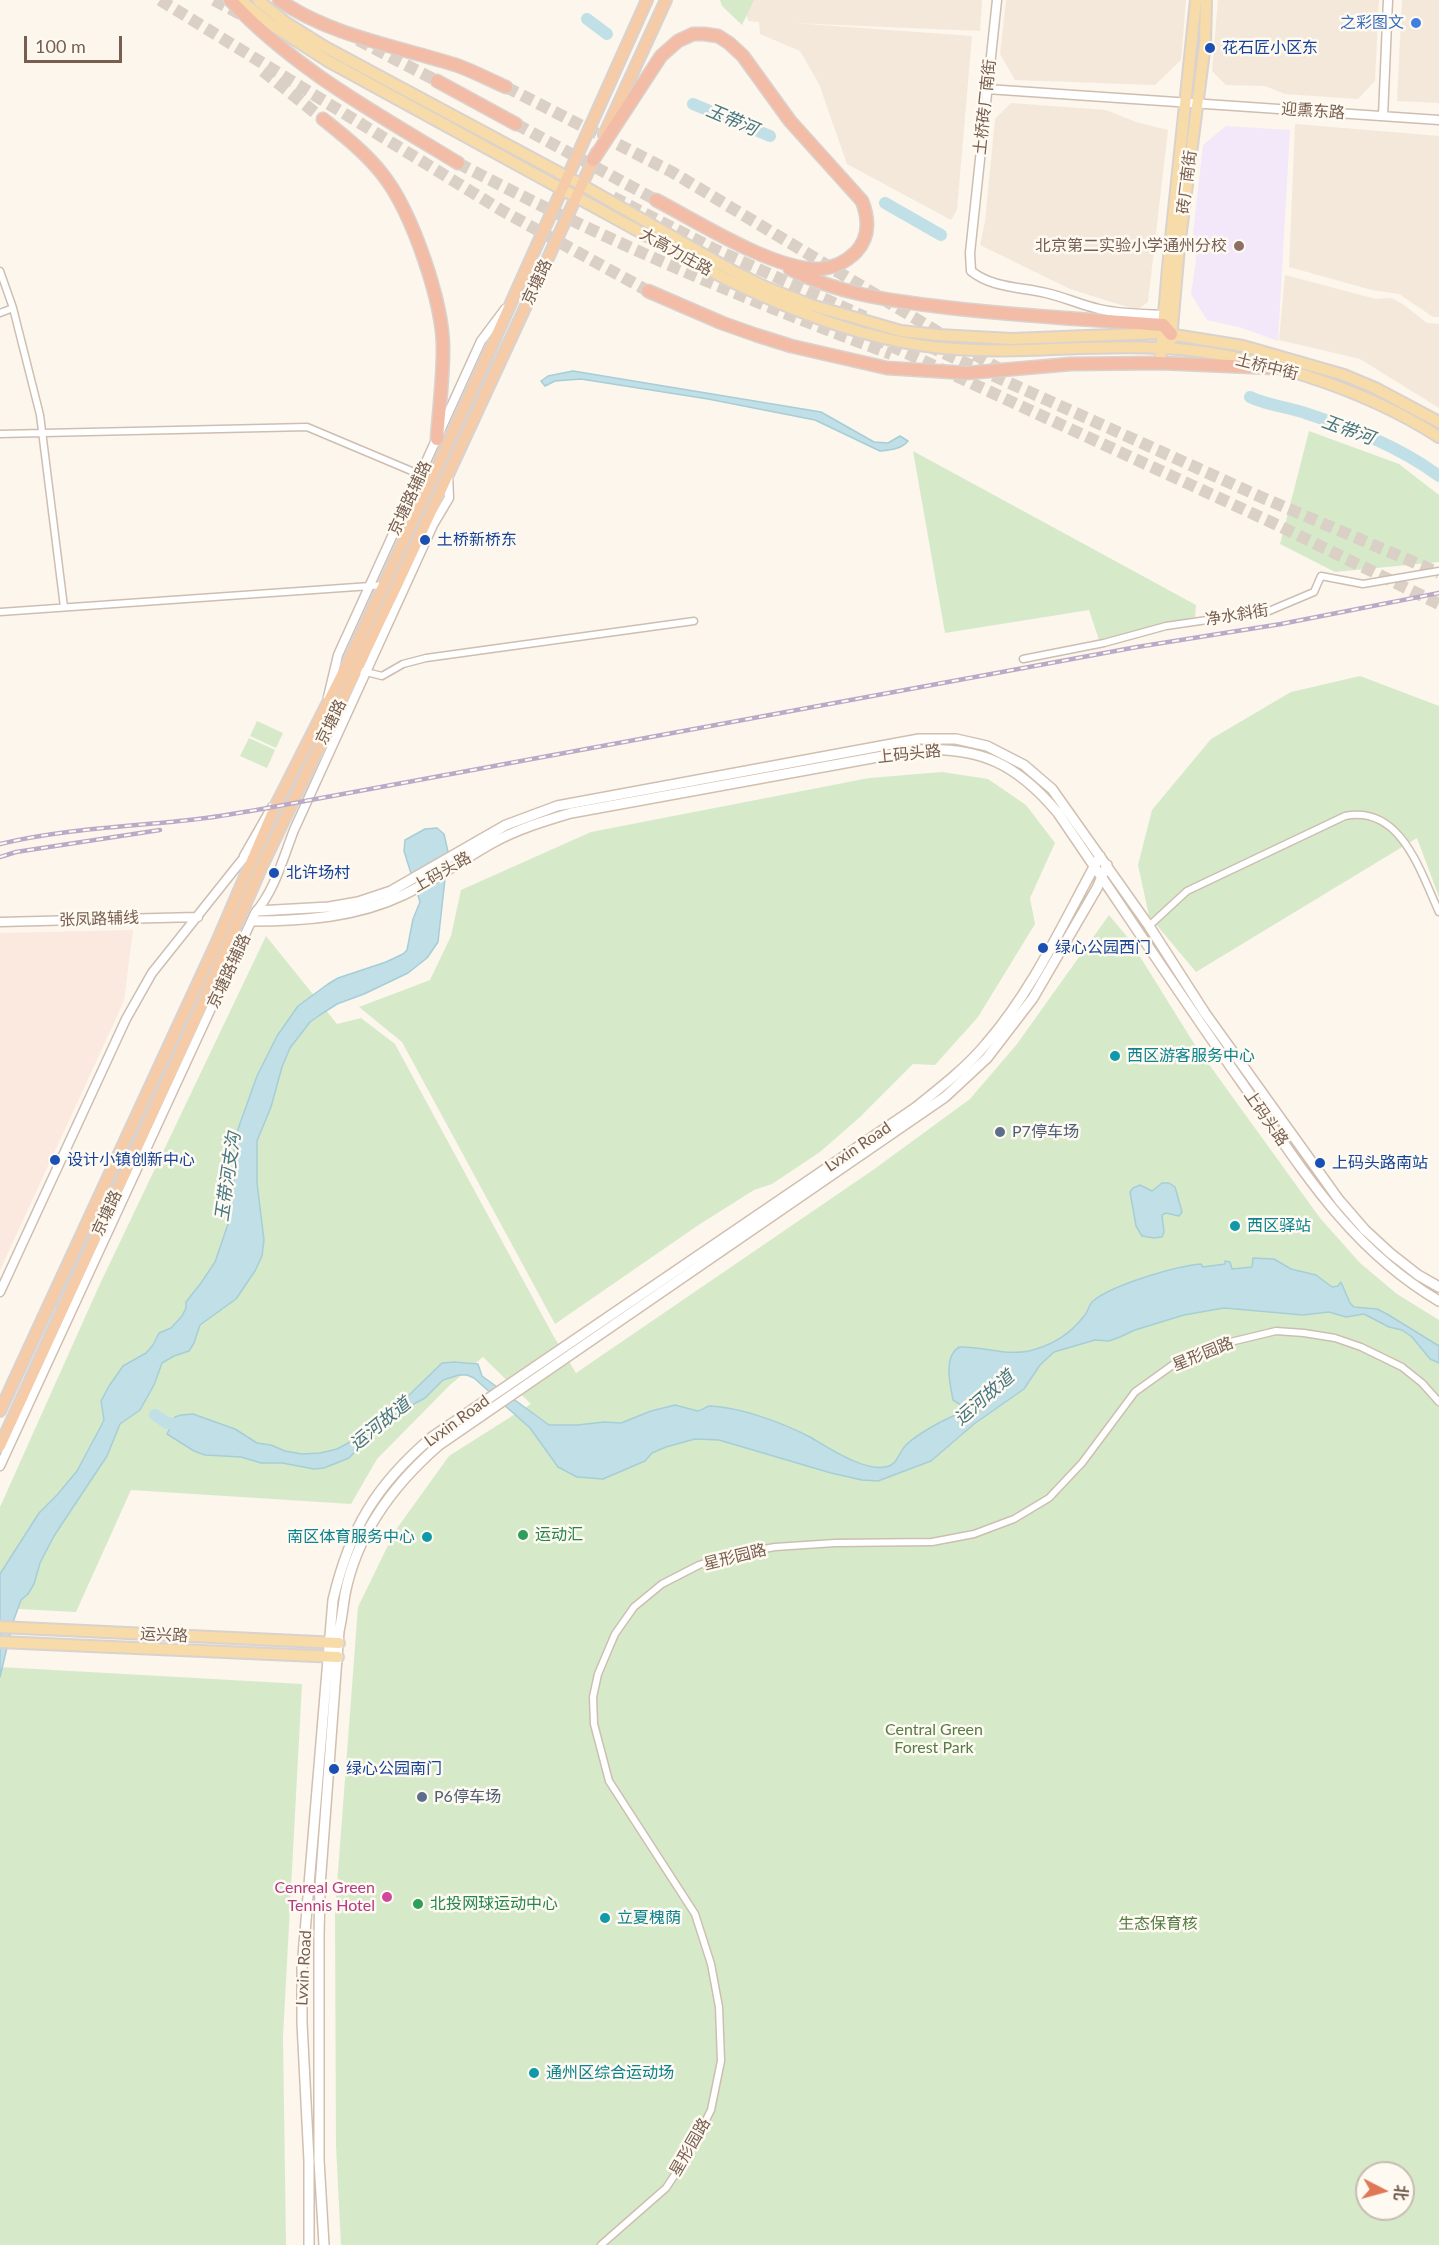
<!DOCTYPE html>
<meta charset="utf-8">
<style>
body{margin:0}
#map{position:relative;width:1439px;height:2245px;overflow:hidden;background:#fcf6ec;font-family:Lato,"Noto Sans SC",sans-serif}
canvas{display:block}
.north{position:absolute;left:1355px;top:2161px;width:60px;height:60px;box-sizing:border-box;background:#fefaf2;border:2px solid #c8bcb1;border-radius:50%;rotate:96deg;font-size:16px;font-weight:700;line-height:24px;text-align:center;color:#775e4f}
.north::after{content:'';display:block;margin:auto;width:21px;height:27px;background:#e07857;clip-path:polygon(50% 0,100% 100%,50% 72%,0 100%)}
.scale{position:absolute;left:24px;top:36px;width:98px;height:27px;box-sizing:border-box;border:3px solid #775e4f;border-top:0;padding-left:8px;font-size:18px;line-height:21px;white-space:nowrap;color:#775e4f;-webkit-text-stroke:4px #fefaf2;paint-order:stroke}
</style>
<div id="map">
<canvas width="1439" height="2245"></canvas>
<div class="north">北</div>
<div class="scale">100 m</div>
</div>
<script>
const c = document.querySelector('canvas').getContext('2d');
c.lineJoin = 'round';
function fill(path, color) {
  c.fillStyle = color;
  c.fill(path, 'evenodd');
}
function strokePath(path, color, width, dash) {
  c.strokeStyle = color;
  c.lineWidth = width;
  c.lineCap = dash ? 'butt' : 'round';
  c.setLineDash(dash || []);
  c.stroke(path);
}
function label(font, color, halo, rows, align = 'center') {
  c.font = font + ' Lato,"Noto Sans SC",sans-serif';
  c.lineWidth = 5;
  c.setLineDash([]);
  c.textBaseline = 'middle';
  c.strokeStyle = halo;
  c.fillStyle = color;
  for (const [text, x, y, turn = 0] of rows) {
    c.save();
    c.translate(x, y);
    c.rotate((+turn || 0) * Math.PI / 180);
    c.textAlign = isNaN(turn) ? turn : align;
    if (halo) c.strokeText(text, 0, 0);
    c.fillText(text, 0, 0);
    c.restore();
  }
}
const residential = new Path2D(`
 M746,0H982L980,31L793,23L972,36L957,210L951,220L847,164L819,84L800,51L760,34L759,22L748,21L744,5Z
 M1006,0H1186L1181,60L1155,85L1015,80L1000,54Z
 M1218,0H1379L1375,81L1358,99L1285,94L1265,86L1226,85L1212,71Z
 M1402,0H1439V103L1397,101Z
 M1011,103L1106,110L1136,122L1168,130L1148,302L1137,310L1070,289L980,245L985,222L995,119Z
 M1295,124L1439,136V317H1433L1399,294L1372,290L1289,267Z
 M1285,275L1376,299L1392,298L1404,305L1427,323L1439,324V408L1360,359L1279,340Z`);
const commercial = new Path2D(`
 M133,930L124,1001L0,1270V933Z`);
const education = new Path2D(`
 M1226,126L1290,130L1278,341L1242,328L1207,320L1191,294L1196,260L1193,233L1203,145Z`);
const green = new Path2D(`
 M720,0H754L742,25L722,6Z
 M1309,431L1399,464L1439,495V562L1335,572L1280,544Z
 M913,451L1196,605L1195,617L1099,640L1089,610L945,633Z
 M1360,676L1439,706V897L1417,838L1196,972L1149,916L1138,865L1152,810L1211,739L1291,692Z
 M257,721L283,733L276,748L250,736Z
 M249,738L275,750L267,768L240,756Z
 M942,772L988,779L1026,805L1055,843L1030,898L1035,924L978,1017L935,1065L913,1064L860,1117L820,1152L772,1184L754,1190L700,1224L555,1324L402,1042L359,1007L430,980L451,936L461,890L591,832L869,778Z
 M1109,915L1129,939L1195,1045L1320,1218L1360,1263L1397,1294L1439,1320V2245H341L336,2145L335,1911L358,1607L395,1531L449,1456L531,1404L483,1357L450,1385L377,1459L351,1504L131,1490L76,1612L0,1608V1507L99,1286L266,936L337,1024L361,1018L395,1044L554,1337L576,1373L873,1170L970,1099L1017,1044ZM1367,2173H1403V2209H1367Z
 M0,1667L302,1684L283,2037L286,2245H0Z`);
const water = new Path2D(`
 M573,371L821,412L874,442L888,443L900,436L908,441C902,449 890,450 880,451L815,420L708,399L581,379L555,381L545,386L541,381L548,376Z
 M437,828L444,834L448,852L438,942L427,958L408,973L364,994L337,1004L320,1015L310,1022L290,1048L282,1067L271,1107L257,1141V1183L264,1240L262,1256L255,1271L236,1299L200,1325L194,1343L189,1351L174,1356L162,1363L154,1385L140,1410L120,1424L107,1456L54,1536L40,1563L34,1584L28,1594L21,1600L13,1622L0,1677V1574L39,1513L57,1495L77,1471L101,1426L104,1420L101,1401L109,1386L123,1366L146,1353L153,1345L159,1333L171,1328L182,1316L186,1308V1302L201,1283L215,1262L228,1224L234,1185V1152L238,1129L257,1076L277,1036L298,1006L328,984L338,978L386,962L403,954L407,950L413,919L420,902L404,851L405,840L425,829Z
 M1162,1183H1169L1175,1187L1182,1212L1179,1216L1166,1213L1162,1215L1164,1232L1162,1237L1154,1238L1142,1236L1136,1226L1130,1192L1133,1188L1140,1185L1152,1191Z
 M1253,1258L1274,1259L1291,1269L1316,1275L1332,1287L1338,1286L1341,1282L1350,1303L1354,1307L1377,1309L1387,1314L1439,1346V1363L1430,1359L1412,1337L1402,1330L1389,1327L1364,1314L1346,1317L1329,1312L1303,1315L1224,1308L1184,1315L1135,1330L1120,1337L1109,1341L1095,1340L1054,1352L1040,1365L1024,1389L974,1424L931,1461L878,1481L862,1480L831,1473L719,1440L695,1439L666,1447L652,1453L645,1461L603,1479L577,1477L558,1467L530,1428L474,1378L467,1375H459L443,1380L425,1398L399,1412L377,1429L349,1458L324,1468L314,1469L282,1463H261L241,1457L205,1455L194,1451L167,1434L175,1417L181,1415L193,1414L235,1429L257,1443L271,1445L285,1451L302,1454L320,1453L337,1449L352,1441L387,1411L406,1398L442,1363L454,1362L478,1364L482,1376L549,1425H577L604,1422L621,1423L651,1411L675,1405L698,1411C703,1410 706,1406 710,1406C740,1407 783,1423 810,1437C829,1448 863,1471 885,1467C898,1465 898,1453 906,1445C917,1434 946,1418 961,1413L964,1407L953,1400C950,1384 943,1357 959,1347C985,1346 1010,1358 1036,1349C1056,1343 1071,1333 1084,1316C1088,1312 1089,1304 1093,1301C1112,1285 1176,1266 1201,1264L1203,1267L1225,1264V1261L1230,1262L1232,1269L1252,1267Z`);
const river = new Path2D(`
 M587,19L607,34
 M693,104L770,136
 M885,203L941,235
 M1250,397C1269,406 1289,407 1308,414C1354,429 1400,447 1439,476
 M155,1415L167,1423L187,1425`);
const motorwayTunnel = new Path2D(`
 M160,0L501,210L648,291
 M214,0L287,39
 M358,40L437,81
 M263,71L323,119
 M506,87L672,172L1006,373
 M516,124L656,200
 M458,163C597,237 743,299 891,354
 M613,197L714,249L865,317
 M599,204L656,232
 M895,331L1261,497L1439,573
 M874,338L1273,523L1439,604`);
const minor = new Path2D(`
 M0,271L13,308L40,415L64,607
 M0,313L13,308
 M0,434L307,427L421,475
 M0,612L385,585
 M1023,659L1104,643L1166,626L1269,611L1314,592L1321,576L1363,584L1439,571
 M362,671L382,676L403,664L426,658L694,621
 M1149,926L1187,891L1345,816C1401,805 1420,871 1439,912
 M601,2245L666,2188L690,2152L711,2110L721,2061L719,2007L711,1964L695,1914L609,1781L594,1724L593,1697L598,1674L615,1634L634,1607L662,1584L699,1565L730,1555L775,1547L835,1543L932,1542L974,1534L1014,1519L1049,1498L1082,1463L1135,1392L1174,1364L1218,1345L1276,1331L1304,1333L1335,1338L1361,1347L1402,1367L1422,1383L1439,1402`);
const tertiary = new Path2D(`
 M997,0L970,253L971,271C992,288 1021,287 1046,293C1064,297 1081,305 1099,309C1120,314 1142,314 1164,315
 M987,89L1439,120
 M1383,116L1388,0
 M328,697L338,655L481,341L505,309
 M244,856L272,807
 M0,922L198,917
 M0,1292L126,1019L152,973L242,860L256,848
 M0,1466L255,913C275,890 283,858 294,830L433,525L449,498L448,475`);
const secondary = new Path2D(`
 M257,911L329,907L358,902L391,891L506,825L557,806L919,739H956L987,746L1024,765L1052,789L1149,926L1205,1013L1339,1200L1365,1230L1390,1253L1418,1275L1439,1287
 M252,921C303,921 357,917 403,895C435,880 463,859 494,842C518,829 544,821 571,813L916,750C980,746 1017,764 1058,813C1119,902 1178,992 1240,1080C1299,1164 1347,1247 1439,1301
 M309,2245V2161L302,2023V1968L333,1600C350,1528 376,1485 432,1437L915,1108C940,1088 966,1068 986,1044C1034,989 1065,919 1100,856
 M324,2245L319,2160V1936L320,1886L339,1631C342,1618 343,1606 345,1594C357,1533 393,1485 439,1445L945,1097L987,1058L1033,998L1097,888L1107,865`);
const primary = new Path2D(`
 M240,0L272,25L326,60L728,280C795,312 868,341 943,348C1015,355 1088,344 1161,348C1251,352 1363,388 1439,437
 M258,0L285,22L325,47L582,185L733,271L765,287L811,305L901,331L938,335L1012,339L1162,333L1243,346L1344,375L1375,388L1439,422
 M1171,340L1179,247L1205,44L1206,0
 M1160,363L1168,267L1196,0
 M0,1627L339,1643
 M0,1642L338,1657`);
const trunk = new Path2D(`
 M604,135L666,0
 M406,529L408,502
 M0,1411L216,944L275,807L349,661L432,479L647,0
 M0,1446L192,1027L262,866L397,585L597,152`);
const motorway = new Path2D(`
 M230,0C295,70 378,114 458,163
 M279,0C331,36 396,46 456,65C473,71 490,80 506,87
 M437,81L516,124
 M323,119C344,136 366,153 383,175C412,212 444,304 443,351C443,380 439,410 437,439
 M593,160L661,56L678,41L693,34H704L718,36L729,43L743,56L790,121L862,201C869,219 870,237 856,252C846,262 833,268 819,269C773,270 698,222 656,200
 M790,269C836,293 885,300 935,306C1011,316 1087,319 1163,325L1171,334
 M648,291L722,323L756,335L791,346L887,368L967,373L1071,364L1160,363L1275,368`);
const rail = new Path2D(`
 M0,844C62,829 126,827 189,820C213,818 238,813 262,809L1137,647L1281,624L1439,593
 M0,857L16,852L160,830`);
const markers = [
 [1416,23,6,"#3f7fe0"],
 [1210,48,6,"#1a4fb4"],
 [1239,246,6,"#8d6e63"],
 [425,540,6,"#1a4fb4"],
 [274,873,6,"#1a4fb4"],
 [1043,948,6,"#1a4fb4"],
 [1115,1056,6,"#0f9aa8"],
 [1000,1132,6,"#5c6f8a"],
 [55,1160,6,"#1a4fb4"],
 [1320,1163,6,"#1a4fb4"],
 [1235,1226,6,"#0f9aa8"],
 [523,1535,6,"#2e9e5b"],
 [427,1537,6,"#0f9aa8"],
 [334,1769,6,"#1a4fb4"],
 [422,1797,6,"#5c6f8a"],
 [387,1897,6,"#d1479c"],
 [418,1904,6,"#2e9e5b"],
 [605,1918,6,"#0f9aa8"],
 [534,2073,6,"#0f9aa8"]
];
const shopNames = [
 ["之彩图文",1404,23]
];
const transitNames = [
 ["花石匠小区东",1222,48],
 ["土桥新桥东",437,540],
 ["北许场村",286,873],
 ["绿心公园西门",1055,948],
 ["设计小镇创新中心",67,1160],
 ["上码头路南站",1332,1163],
 ["绿心公园南门",346,1769]
];
const streetNames = [
 ["土桥砖厂南街",985,107,-84],
 ["迎熏东路",1313,111,4],
 ["砖厂南街",1187,182,-83],
 ["大高力庄路",676,252,29],
 ["京塘路",537,282,-65],
 ["土桥中街",1267,367,14],
 ["京塘路辅路",410,498,-65],
 ["净水斜街",1237,615,-9],
 ["京塘路",331,722,-64],
 ["上码头路",909,754,-6],
 ["上码头路",442,872,-30],
 ["张凤路辅线",99,919,-2],
 ["京塘路辅路",229,971,-65],
 ["上码头路",1266,1118,55],
 ["Lvxin Road",858,1147,-34],
 ["京塘路",107,1213,-65],
 ["星形园路",1203,1354,-22],
 ["Lvxin Road",457,1421,-36],
 ["星形园路",735,1557,-14],
 ["运兴路",164,1635,3],
 ["Lvxin Road",304,1968,-87],
 ["星形园路",690,2147,-60]
];
const educationNames = [
 ["北京第二实验小学通州分校",1227,246]
];
const cultureNames = [
 ["西区游客服务中心",1127,1056],
 ["西区驿站",1247,1226],
 ["南区体育服务中心",415,1537,"right"],
 ["立夏槐荫",617,1918],
 ["通州区综合运动场",546,2073]
];
const serviceNames = [
 ["P7停车场",1012,1132],
 ["P6停车场",434,1797]
];
const leisureNames = [
 ["运动汇",535,1535],
 ["北投网球运动中心",430,1904]
];
const parkNames = [
 ["Central Green",934,1730],
 ["Forest Park",934,1748],
 ["生态保育核",1158,1924]
];
const hotelNames = [
 ["Cenreal Green",375,1888],
 ["Tennis Hotel",375,1906]
];
const waterNames = [
 ["玉带河",732,120,23],
 ["玉带河",1348,430,20],
 ["玉带河支沟",228,1177,-82],
 ["运河故道",984,1398,-41],
 ["运河故道",380,1424,-39]
];
fill(residential, '#f4e8da');
fill(commercial, '#fbe9e0');
fill(education, '#f3e8f9');
fill(green, '#d6eaca');
fill(water, '#c0dfe6');
strokePath(water, '#a7ced7', 1.5);
strokePath(river, '#c0dfe6', 12);
strokePath(motorwayTunnel, '#dbd0c5', 12, [12, 6]);
strokePath(minor, '#cebeb1', 9);
strokePath(tertiary, '#cebeb1', 11);
strokePath(secondary, '#d1bfaf', 12);
strokePath(primary, '#d9d2ce', 14);
strokePath(trunk, '#d9d2ce', 14);
strokePath(motorway, '#d9d2ce', 15);
strokePath(minor, '#fff', 6);
strokePath(tertiary, '#fff', 8);
strokePath(secondary, '#fff', 9);
strokePath(primary, '#f7dba8', 10);
strokePath(trunk, '#f5cca7', 10);
strokePath(motorway, '#f3bca6', 12);
strokePath(rail, '#baa9c7', 4.5);
strokePath(rail, '#fefaf2', 2, [7]);
for (const [x, y, r, color] of markers) {
  const dot = new Path2D();
  dot.arc(x, y, r, 0, 2 * Math.PI);
  c.fillStyle = color;
  c.fill(dot);
  strokePath(dot, '#fefaf2', 2);
}
label('16px', '#366cbe', '#fefaf2', shopNames, 'right');
label('16px', '#164399', '#fefaf2', transitNames, 'left');
label('16px', '#775e4f', '#fefaf2', streetNames);
label('16px', '#785e54', '#fefaf2', educationNames, 'right');
label('16px', '#0d838f', '#fefaf2', cultureNames, 'left');
label('16px', '#4e5e75', '#fefaf2', serviceNames, 'left');
label('16px', '#27864d', '#fefaf2', leisureNames, 'left');
label('16px', '#557c47', '#fefaf2', parkNames);
label('16px', '#b23c85', '#fefaf2', hotelNames, 'right');
label('italic 18px', '#467782', '#fefaf2', waterNames);
</script>
